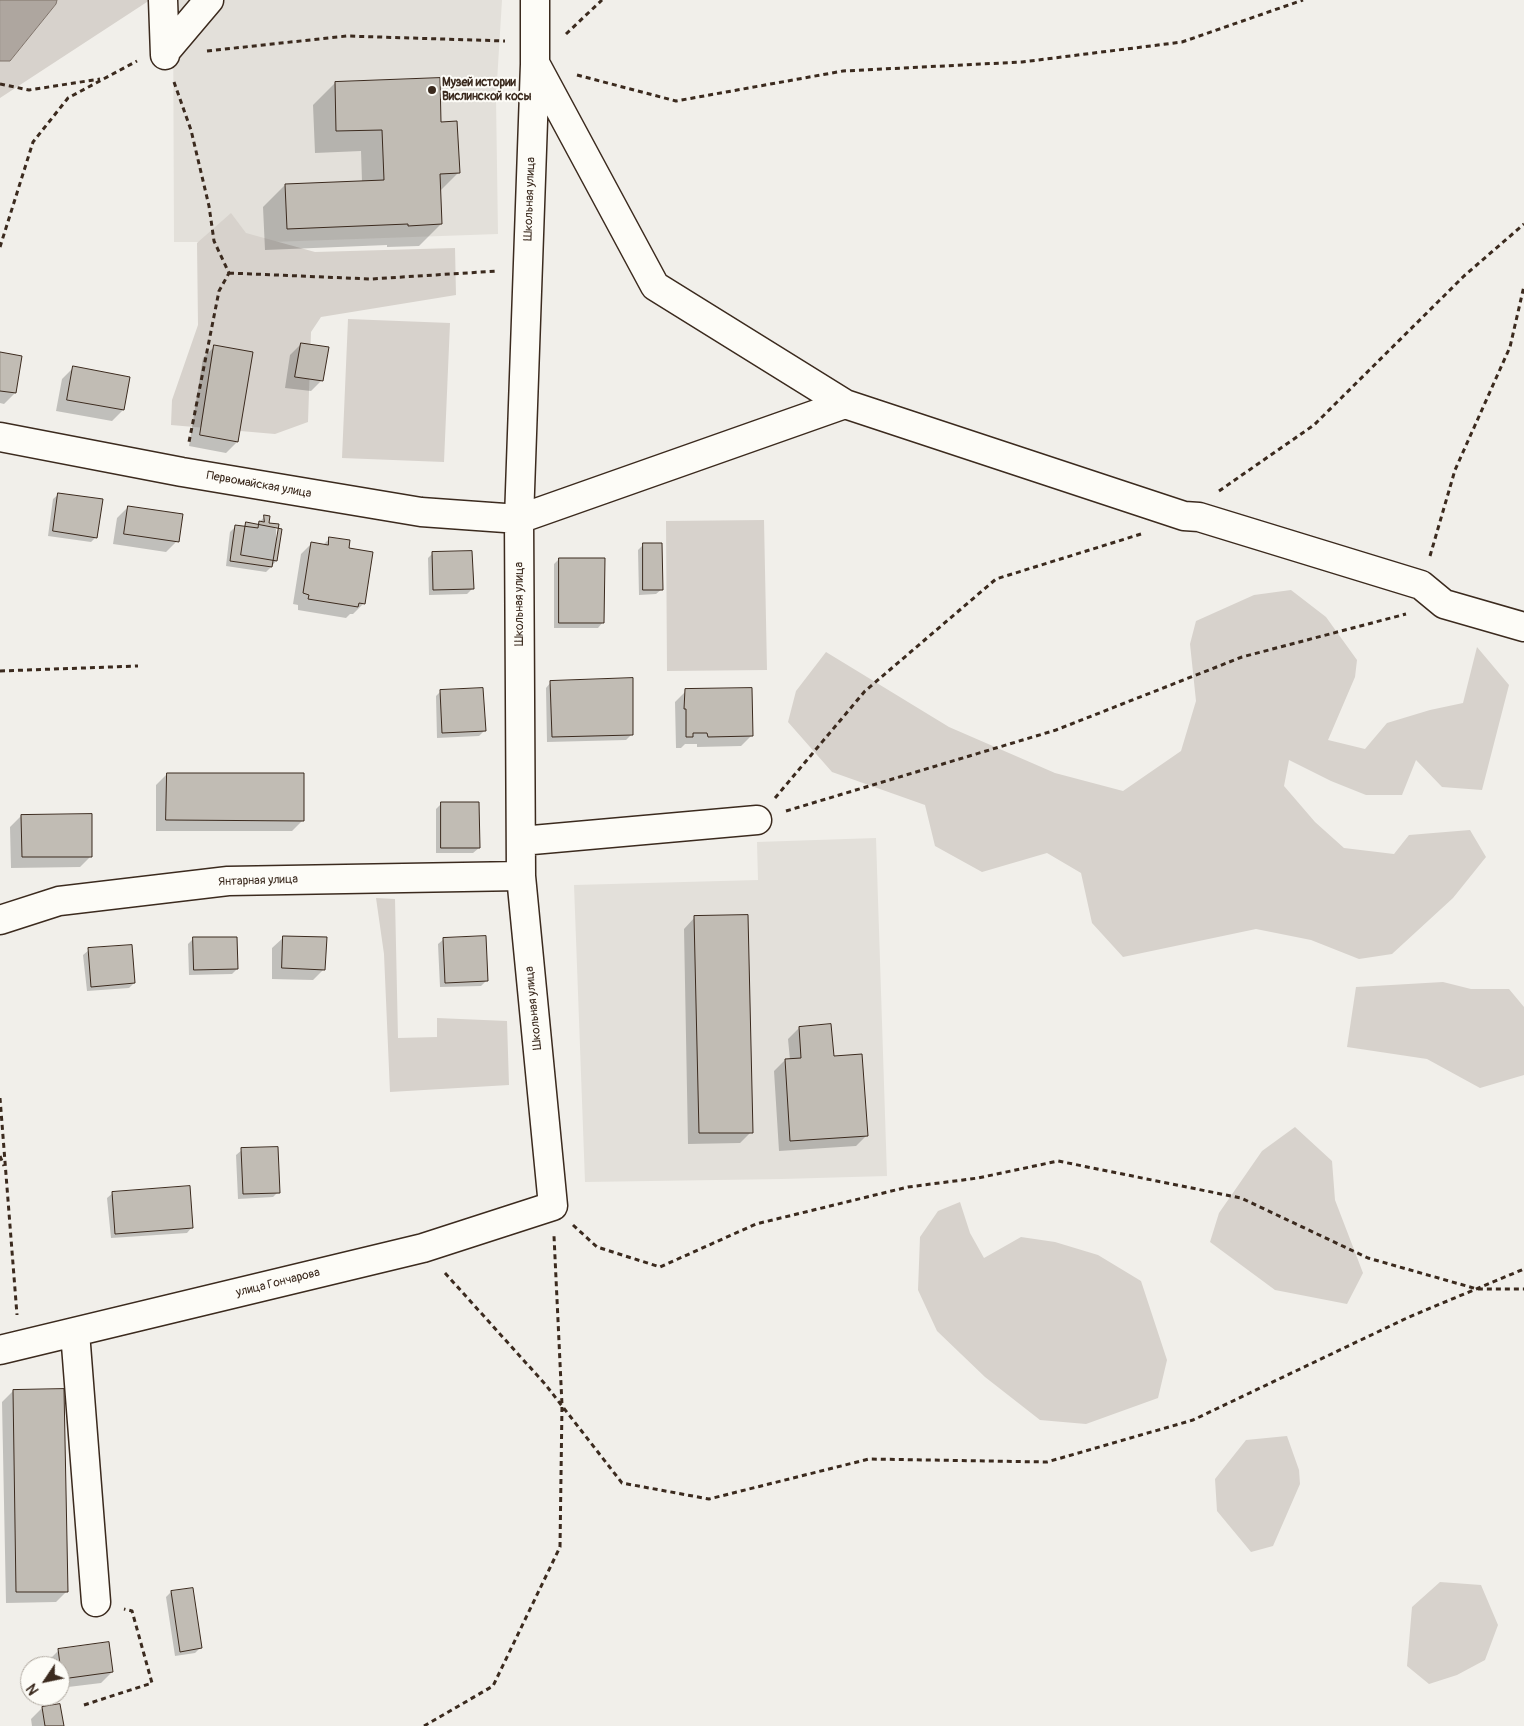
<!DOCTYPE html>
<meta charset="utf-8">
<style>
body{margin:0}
#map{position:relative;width:1524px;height:1726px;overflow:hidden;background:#f1efea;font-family:Pangolin,sans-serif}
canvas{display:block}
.north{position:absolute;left:20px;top:1656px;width:50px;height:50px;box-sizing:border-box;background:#fdfcf7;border:1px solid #afa8a0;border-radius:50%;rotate:236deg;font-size:14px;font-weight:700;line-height:20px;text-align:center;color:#3b2a1e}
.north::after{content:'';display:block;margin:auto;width:18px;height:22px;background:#3b2a1e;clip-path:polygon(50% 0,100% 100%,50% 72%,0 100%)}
</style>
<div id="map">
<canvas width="1524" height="1726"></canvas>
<div class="north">N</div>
</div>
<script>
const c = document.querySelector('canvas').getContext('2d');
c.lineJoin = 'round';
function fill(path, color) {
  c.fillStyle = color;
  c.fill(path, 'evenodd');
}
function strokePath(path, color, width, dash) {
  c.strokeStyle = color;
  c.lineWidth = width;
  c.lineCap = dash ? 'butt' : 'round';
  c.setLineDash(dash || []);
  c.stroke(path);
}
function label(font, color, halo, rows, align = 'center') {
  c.font = font + ' Pangolin,sans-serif';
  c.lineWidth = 4;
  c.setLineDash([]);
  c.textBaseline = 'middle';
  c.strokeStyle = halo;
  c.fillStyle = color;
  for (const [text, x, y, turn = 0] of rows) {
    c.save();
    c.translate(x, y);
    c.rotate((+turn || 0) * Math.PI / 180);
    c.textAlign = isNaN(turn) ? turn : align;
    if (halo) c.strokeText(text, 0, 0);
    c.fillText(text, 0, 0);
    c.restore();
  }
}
const built = new Path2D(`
 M173,0H502L496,98L498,234L272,242H174Z
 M876,838L887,1176L782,1179L585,1182L574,885L758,880L757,842Z`);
const green = new Path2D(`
 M57,0H150L0,98V61H10L56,4Z
 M231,213L246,233L315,252L455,248L456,295L321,317L311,332L308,422L275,434L171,425L172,400L198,325L197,243Z
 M348,319L450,323L444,462L342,458Z
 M764,520L767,670L667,671L666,521Z
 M1291,590L1326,617L1357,660L1355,677L1328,740L1365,749L1387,723L1430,710L1463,703L1477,647L1509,685L1482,790L1442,787L1416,760L1402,795H1366L1331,781L1289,760L1284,786L1315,822L1344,848L1394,854L1409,835L1470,830L1486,857L1453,898L1392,954L1359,959L1311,940L1256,929L1123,957L1092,923L1081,873L1047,853L982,872L935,846L925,805L832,772L788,722L796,691L826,652L949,727L1055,773L1123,791L1181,751L1196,701L1190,644L1196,621L1254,595Z
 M376,898L395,899L398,1038L437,1037V1018L507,1021L509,1085L390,1092L384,954Z
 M1443,982L1471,989H1509L1524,1007V1075L1480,1088L1427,1059L1347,1047L1356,987Z
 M1295,1127L1332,1161L1335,1200L1363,1273L1347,1304L1275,1290L1210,1242L1219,1213L1262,1151Z
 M960,1202L970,1233L984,1258L1021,1237L1055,1242L1098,1255L1141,1281L1167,1360L1158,1398L1086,1424L1040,1420L985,1377L937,1331L918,1290L920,1237L938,1211Z
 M1287,1436L1299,1470L1300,1484L1273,1546L1251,1552L1217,1511L1215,1479L1246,1440Z
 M1440,1582L1481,1585L1498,1625L1485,1660L1457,1675L1429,1684L1407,1666L1412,1607Z`);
const water = new Path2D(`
 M0,0H57L56,4L10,61H0Z`);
const shadow = new Path2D(`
 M335,83L440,123L458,173L440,191L441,224L419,246L387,247V245L265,250L263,207L285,185L362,182L361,151L315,153L313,105Z
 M301,344L322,380L311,391L285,388L290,355Z
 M214,347L237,442L226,453L189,446L203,358Z
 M0,353L15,393L4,404L0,403Z
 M73,368L123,410L112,421L56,411L62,379Z
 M59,494L96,537L91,542L48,536L53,499Z
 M128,507L177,541L166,552L113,544L117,518Z
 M265,516L268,524L276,529V561L271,567L266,572L226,566L230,532L236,526L243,527L246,524L257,525Z
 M330,538L347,549L364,603L353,614H350L346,618L298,610V605L293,604L301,554L312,543L323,545Z
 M643,545L662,589L656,594L639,595L638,550Z
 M433,553L472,589L467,594L429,595L428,558Z
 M559,559L603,622L598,628H554V564Z
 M551,682L632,734L626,740L547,742L546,688Z
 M441,691L484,731L479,736L437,738L436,696Z
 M686,691L752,735L741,746L697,747V744H685L681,748H676L675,702Z
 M167,774L303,820L292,831H156V785Z
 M441,804L479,848L473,853H436V809Z
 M21,816L91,856L80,867L11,868L10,827Z
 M695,917L751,1132L740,1143L688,1144L684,929Z
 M284,937L324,969L313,980L272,979V948Z
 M193,939L237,969L232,974L189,975L188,944Z
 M444,939L486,981L481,986L440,987L438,944Z
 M89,950L134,983L129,988L87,991L83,955Z
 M799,1028L833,1057L867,1135L856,1146L779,1151L774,1071L785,1060H790L788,1039Z
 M242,1150L278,1192L273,1197L238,1199L236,1155Z
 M113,1193L192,1227L187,1233L111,1238L107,1198Z
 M13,1391L67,1591L56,1602L6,1603L2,1402Z
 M192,1589L200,1648L195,1653L175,1656L166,1597L171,1592Z
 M108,1644L112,1672L101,1683L60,1688V1666H48L47,1662L58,1651Z
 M42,1708L62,1726H32L31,1719Z`);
const building = new Path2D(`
 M440,78L441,122L457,121L460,173L440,174L442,224L408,226V224L287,229L285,184L384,180L382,130L336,131L335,82Z
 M301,343L329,347L323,381L295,377Z
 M214,345L253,352L238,442L200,435Z
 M0,352L22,356L16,393L0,391Z
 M73,366L130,377L124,410L67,400Z
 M58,493L103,499L97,538L53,531Z
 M128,506L183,514L179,542L124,534Z
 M264,515L270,516L269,523L279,524L272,567L230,561L235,525L258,528L259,521L264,522Z
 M246,522L282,529L277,561L241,555Z
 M329,537L350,540L349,548L373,552L365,604L359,603L358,607L308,599L309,595L303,593L311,542L328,545Z
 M643,543H662L663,590H643Z
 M472,551L474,589L433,590L432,552Z
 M559,558H605L604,623H559Z
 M633,678V735L552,737L550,681Z
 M483,688L486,731L442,733L440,690Z
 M752,688L753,736L708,737L707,733H693V737H686V709H684L685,689Z
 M167,773H304V821L166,820Z
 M441,802H479L480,848H441Z
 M92,814V857H22L21,815Z
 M748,915L753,1133H699L694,916Z
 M283,936L327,937L325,970L282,968Z
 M486,936L488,981L445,983L443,938Z
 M193,937H237L238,969L194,970Z
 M132,945L135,983L91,987L88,948Z
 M831,1024L834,1056L862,1054L868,1136L790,1141L785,1059L801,1058L799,1027Z
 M278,1147L280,1193L243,1194L241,1148Z
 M190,1186L193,1228L115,1234L112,1192Z
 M64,1389L68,1592H16L13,1390Z
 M193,1588L202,1648L180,1652L171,1591Z
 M109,1642L113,1672L62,1679L58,1649Z
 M60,1704L64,1726H45L42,1707Z`);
const path = new Path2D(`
 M566,34L602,0
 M207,51L347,36L505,41
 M577,75L676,101L843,71L1022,62L1182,42L1303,0
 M174,82L191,130L209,206L214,241L229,273L219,291L189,442
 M0,84L29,90L100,79
 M0,247L33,142L68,98L137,61
 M229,273L371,279L498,271
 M1219,491L1314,425L1464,276L1524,224
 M1430,556L1455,470L1510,347L1524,286
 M0,671L138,666
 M775,798L865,691L996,579L1141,534
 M786,811L1056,730L1242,657L1406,614
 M0,1098L17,1315
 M0,1156L4,1166
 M573,1225L597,1247L660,1267L756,1224L908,1187L978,1178L1058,1161L1241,1198L1368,1258L1477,1289H1524
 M445,1273L545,1384L622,1483L709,1499L869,1459L1047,1462L1193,1420L1409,1317L1524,1269
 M84,1705L152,1683L132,1611L124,1609
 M424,1726L493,1686L560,1547L562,1405L554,1236`);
const minor = new Path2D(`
 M163,0L165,55
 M165,52L209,0
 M536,65L655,286L845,404L1184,516L1199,517L1421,585L1444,604L1524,627
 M0,437L182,472L421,512L519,519L845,404
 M521,841L757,820
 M0,920L59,901L228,881L521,876
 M75,1332L96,1602
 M0,1350L423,1248L553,1206L521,876L519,519L535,64V0`);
const markers = [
 [432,90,5,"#3b2a1e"]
];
const poiNames = [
 ["Музей истории",442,83],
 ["Вислинской косы",442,97]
];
const streetNames = [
 ["Школьная улица",530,199,-88],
 ["Первомайская улица",259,485,10],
 ["Школьная улица",520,604,-90],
 ["Янтарная улица",258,881,-2],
 ["Школьная улица",534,1008,-96],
 ["улица Гончарова",278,1283,-14]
];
fill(built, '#e3e0da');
fill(green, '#d7d2cc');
fill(water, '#aea69f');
strokePath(water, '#80746b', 1);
fill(shadow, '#0003');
fill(building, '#c1bcb4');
strokePath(building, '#3b2a1e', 1);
strokePath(minor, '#3b2a1e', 31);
strokePath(path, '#3b2a1e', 3, [5, 4]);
strokePath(minor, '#fdfcf7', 28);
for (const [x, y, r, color] of markers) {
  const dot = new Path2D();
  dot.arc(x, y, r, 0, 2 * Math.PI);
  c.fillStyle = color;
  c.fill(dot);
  strokePath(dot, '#fdfcf7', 2);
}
label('bold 12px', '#3b2a1e', '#fdfcf7', poiNames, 'left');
label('12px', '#3b2a1e', '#fdfcf7', streetNames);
</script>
